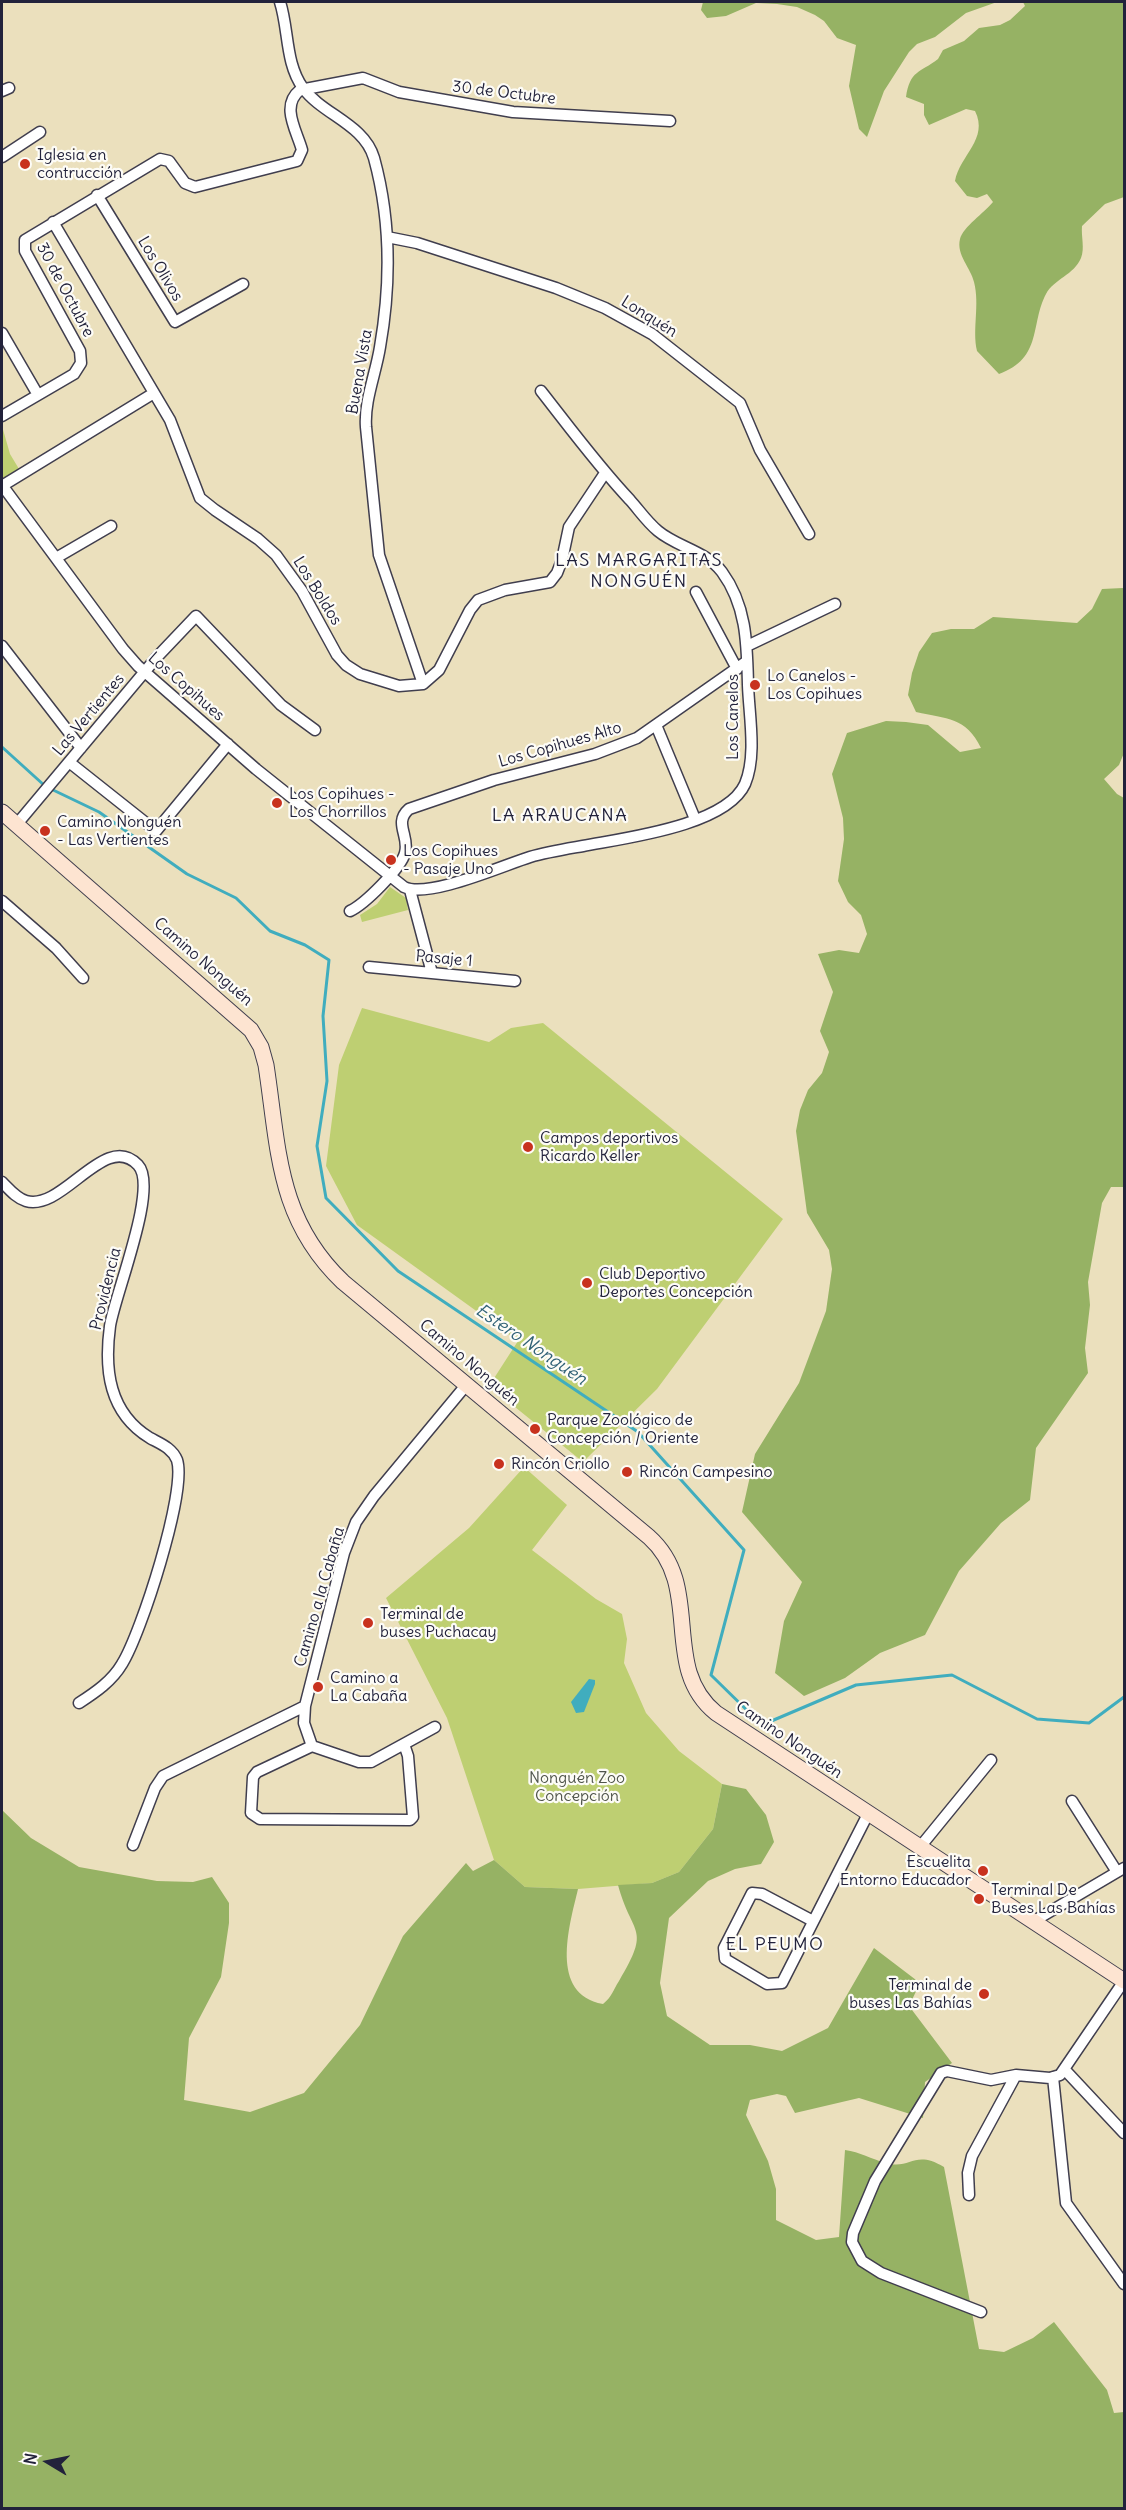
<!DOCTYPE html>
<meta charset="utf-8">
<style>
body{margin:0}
#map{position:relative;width:1126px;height:2510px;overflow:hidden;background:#ebe0bd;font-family:Delius,sans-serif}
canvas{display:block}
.frame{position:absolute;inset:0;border:3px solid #22223b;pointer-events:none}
.north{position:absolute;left:18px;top:2432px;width:60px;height:60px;-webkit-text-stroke:4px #fdfcf7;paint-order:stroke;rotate:280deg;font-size:16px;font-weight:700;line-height:24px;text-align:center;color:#22223b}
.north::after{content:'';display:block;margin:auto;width:21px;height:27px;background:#22223b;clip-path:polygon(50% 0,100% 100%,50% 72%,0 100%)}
</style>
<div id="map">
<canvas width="1126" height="2510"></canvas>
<div class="frame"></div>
<div class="north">N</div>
</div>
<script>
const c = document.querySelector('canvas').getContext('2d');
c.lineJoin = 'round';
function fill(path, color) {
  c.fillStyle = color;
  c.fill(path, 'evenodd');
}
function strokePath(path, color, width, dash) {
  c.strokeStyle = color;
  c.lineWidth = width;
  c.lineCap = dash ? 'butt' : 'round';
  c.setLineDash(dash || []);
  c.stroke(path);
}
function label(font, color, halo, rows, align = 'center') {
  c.font = font + ' Delius,sans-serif';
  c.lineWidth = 4.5;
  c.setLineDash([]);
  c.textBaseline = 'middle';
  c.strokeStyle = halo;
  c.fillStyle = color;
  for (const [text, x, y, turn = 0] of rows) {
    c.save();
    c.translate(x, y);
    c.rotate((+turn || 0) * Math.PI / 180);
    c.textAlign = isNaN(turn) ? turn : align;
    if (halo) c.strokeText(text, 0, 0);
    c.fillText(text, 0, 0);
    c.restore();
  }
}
const green = new Path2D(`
 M2,426L10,454L19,469L2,482Z
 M390,887L406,898L408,910L362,922L360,915L377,904Z
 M362,1008L489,1042L511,1028L543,1023L783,1219L657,1389L583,1462L489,1386L518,1341L357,1225L326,1166L339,1065Z
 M524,1467L567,1505L532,1550L596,1599L622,1614L627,1639L624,1663L646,1713L679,1751L722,1784L713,1829L679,1872L652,1883L578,1889L525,1887L494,1860L447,1718L386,1598L469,1528Z`);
const forest = new Path2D(`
 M703,2H997L966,13L935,37L917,44L909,52L884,91L867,137L859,129L849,86L856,45L837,38L824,21L815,15L797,7L777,4L756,3L726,16L707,18L701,10Z
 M1023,2H1124V197L1105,204L1082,226C1081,237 1085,248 1081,258C1074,275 1054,279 1046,294C1030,324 1043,358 999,374L977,351C972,329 980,305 974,282C971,268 956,255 960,239C963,227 984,213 993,202L987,194L977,198L967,196L955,181C960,155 989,139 975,111L966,109L929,125L924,115V104L906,97C910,70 920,73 938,59L943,50L964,41L979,28L1000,25L1010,20L1025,6Z
 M1123,588L1124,753L1119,765L1104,779L1117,794L1124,798V1187H1111L1102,1203L1088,1282L1090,1305L1085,1348L1088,1373L1036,1448L1030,1500L1001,1523L959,1571L925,1635L880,1653L845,1678L804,1696L775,1673L784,1621L802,1582L742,1512L755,1454L799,1383L826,1311L832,1269L829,1250L807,1213L796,1131L800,1110L808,1090L822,1073L829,1052L820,1031L833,992L818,954L839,950L859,953L867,934L861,915L848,902L838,881L844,839L843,818L832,774L847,733L886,721L906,722L928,725L960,752L981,748C966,717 947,719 916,712L908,695L912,673L919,652L932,633L951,629H974L993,617L1077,623L1092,609L1102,589Z
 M722,1784L746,1789L766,1815L774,1842L761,1864L735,1869L708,1881L669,1918L660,1983L667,2016L710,2045H750L782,2051L828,2028L874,1948L920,1983L909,2006L952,2063L925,2082L923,2118L859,2098L795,2113L786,2096L777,2094L750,2100L746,2115L768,2161L776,2189V2220L816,2240L839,2237L845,2150C860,2152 871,2159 886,2163C911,2170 914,2149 944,2167L979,2349L1004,2352L1033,2338L1054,2322L1107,2390L1114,2413L1124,2412V2508H2V1810L31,1838L79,1867L157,1881L193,1882L212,1877L229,1903V1923L221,1977L189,2038L184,2100L250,2112L304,2093L360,2025L403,1936L466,1863L473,1871L494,1860L525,1887L578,1889C569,1927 549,1994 603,2004C612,1997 613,1990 619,1981C652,1926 632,1937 618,1885L652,1883L679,1872L713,1829Z`);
const water = new Path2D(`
 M589,1679L595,1680V1684L584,1712L576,1713L571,1702Z`);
const stream = new Path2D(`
 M2,747L45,786
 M51,789L99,812L187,874L236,898L270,931L305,945L329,960L323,1016L327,1081L317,1146L326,1198L398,1271L638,1432L744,1550L711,1675L762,1725L856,1685L952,1675L1037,1719L1089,1723L1124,1697`);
const minor = new Path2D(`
 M280,2C289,30 285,63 303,88C323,115 364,124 374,158C391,220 391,284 380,347C376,373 364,401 366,427L379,555L423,684
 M2,91L9,88
 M2,157L40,132
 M97,195L175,322L243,284
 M53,222L170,420L200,498L215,510L258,539L276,555L302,591L337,655L346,665L360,674L399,686L423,684L439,670L470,610L478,600L505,590L550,582L557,573L562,560L569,527L605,473
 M387,237L417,243L556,288L605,308L652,334L740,403L760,450L809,534
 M2,333L38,395
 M2,416L74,374L81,363L80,351L25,251V240L160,159L169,161L185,183L195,187L297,161L302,150C297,131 280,106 300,90L363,78L399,92L513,112L670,121
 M2,485L123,649L138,666L256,769L404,887C428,899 504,865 530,857C547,852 566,849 583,846C624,838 726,826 745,784C757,756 749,715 748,685C747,645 747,606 722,572C706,551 677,547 658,531C647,522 639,510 630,500C598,466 570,428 541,391
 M2,486L154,393
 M56,558L111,526
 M696,592L737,669
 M2,646L81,748
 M747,646L835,604
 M656,725L695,819
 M69,762L156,831L228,744
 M17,824L157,657L196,616L281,705L315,730
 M410,890L432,973
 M2,901L56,948L83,978
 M350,911C365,904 401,868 405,853C410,836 393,823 409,809L494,780L595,754L637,738L747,661
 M369,967L515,981
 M2,1182C9,1189 16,1198 26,1201C63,1212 105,1130 138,1165C159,1187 115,1294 110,1326C104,1370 109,1413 150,1438C161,1444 172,1448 177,1460C187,1491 141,1634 122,1664C112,1681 96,1692 79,1703
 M404,1744L408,1756L413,1817L410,1820L260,1819L251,1813L253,1777L257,1772L312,1746L359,1762H371L435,1727
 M312,1746L304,1723L305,1706L344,1553L356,1522L374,1496L467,1384
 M1072,1801L1117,1872
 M133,1845L155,1788L163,1776L305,1706
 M920,1847L991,1760
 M813,1921L762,1894L752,1893L724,1948L725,1959L767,1984L782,1983L868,1814
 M1034,1921L1124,1868
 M1065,2070L1124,2133
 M1053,2077L1066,2203L1124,2284
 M969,2195L968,2173L972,2156L1016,2075
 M981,2312L881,2273L862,2261L852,2242L853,2233L875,2181L941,2073L947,2071L991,2080L1016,2075L1050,2078L1060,2075L1124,1981`);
const secondary = new Path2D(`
 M2,812L251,1030L261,1047L266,1065C279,1150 277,1219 343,1282L649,1537C705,1587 659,1667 716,1713L1124,1981`);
const markers = [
 [25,164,6,"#c8321e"],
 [755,685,6,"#c8321e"],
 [277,803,6,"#c8321e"],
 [45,831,6,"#c8321e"],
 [391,860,6,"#c8321e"],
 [528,1147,6,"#c8321e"],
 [587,1283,6,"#c8321e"],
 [535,1429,6,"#c8321e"],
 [499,1464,6,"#c8321e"],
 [627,1472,6,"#c8321e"],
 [368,1623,6,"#c8321e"],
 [318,1687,6,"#c8321e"],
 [983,1871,6,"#c8321e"],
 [979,1899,6,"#c8321e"],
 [984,1994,6,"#c8321e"]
];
const streetNames = [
 ["30 de Octubre",504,93,7],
 ["Los Olivos",160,269,59],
 ["30 de Octubre",65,290,62],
 ["Lonquén",649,317,32],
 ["Buena Vista",360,372,-80],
 ["Los Boldos",317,591,58],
 ["Los Copihues",186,687,41],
 ["Las Vertientes",89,715,-50],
 ["Los Canelos",733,717,-90],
 ["Los Copihues Alto",560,745,-16],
 ["Pasaje 1",444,959,5],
 ["Camino Nonguén",203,962,41],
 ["Providencia",106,1289,-76],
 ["Camino Nonguén",469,1363,40],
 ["Camino a la Cabaña",320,1597,-74],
 ["Camino Nonguén",789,1740,34]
];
const poiNames = [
 ["Iglesia en",37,155],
 ["contrucción",37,173],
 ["Lo Canelos -",767,676],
 ["Los Copihues",767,694],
 ["Los Copihues -",289,794],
 ["Los Chorrillos",289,812],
 ["Camino Nonguén",57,822],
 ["- Las Vertientes",57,840],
 ["Los Copihues",403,851],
 ["- Pasaje Uno",403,869],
 ["Campos deportivos",540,1138],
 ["Ricardo Keller",540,1156],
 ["Club Deportivo",599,1274],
 ["Deportes Concepción",599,1292],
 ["Parque Zoológico de",547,1420],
 ["Concepción / Oriente",547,1438],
 ["Rincón Criollo",511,1464],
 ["Rincón Campesino",639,1472],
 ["Terminal de",380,1614],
 ["buses Puchacay",380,1632],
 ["Camino a",330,1678],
 ["La Cabaña",330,1696],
 ["Escuelita",971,1862,"right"],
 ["Entorno Educador",971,1880,"right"],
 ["Terminal De",991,1890],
 ["Buses Las Bahías",991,1908],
 ["Terminal de",972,1985,"right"],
 ["buses Las Bahías",972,2003,"right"]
];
const parkNames = [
 ["Nonguén Zoo",577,1778],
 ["Concepción",577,1796]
];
const neighbourhoodNames = [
 ["LAS MARGARITAS",639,561],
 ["NONGUÉN",639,582],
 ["LA ARAUCANA",560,816],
 ["EL PEUMO",775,1945]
];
const waterNames = [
 ["Estero Nonguén",531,1345,34]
];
fill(green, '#becf72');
fill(forest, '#96b264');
fill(water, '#40adbe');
strokePath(stream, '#40adbe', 3);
strokePath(minor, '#403e4e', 13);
strokePath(secondary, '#403e4e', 17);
strokePath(minor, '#fff', 10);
strokePath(secondary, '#fde4d1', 15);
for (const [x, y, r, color] of markers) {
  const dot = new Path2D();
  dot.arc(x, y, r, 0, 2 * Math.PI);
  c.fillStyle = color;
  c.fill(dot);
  strokePath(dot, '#fdfcf7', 2);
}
label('16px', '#22223b', '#fdfcf7', streetNames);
label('16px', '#22223b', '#fdfcf7', poiNames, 'left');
label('16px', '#51564c', '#fdfcf7', parkNames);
c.letterSpacing = '1.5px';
label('18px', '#22223b', '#fdfcf7', neighbourhoodNames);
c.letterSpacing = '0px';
label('italic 18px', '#306176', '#fdfcf7', waterNames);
</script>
